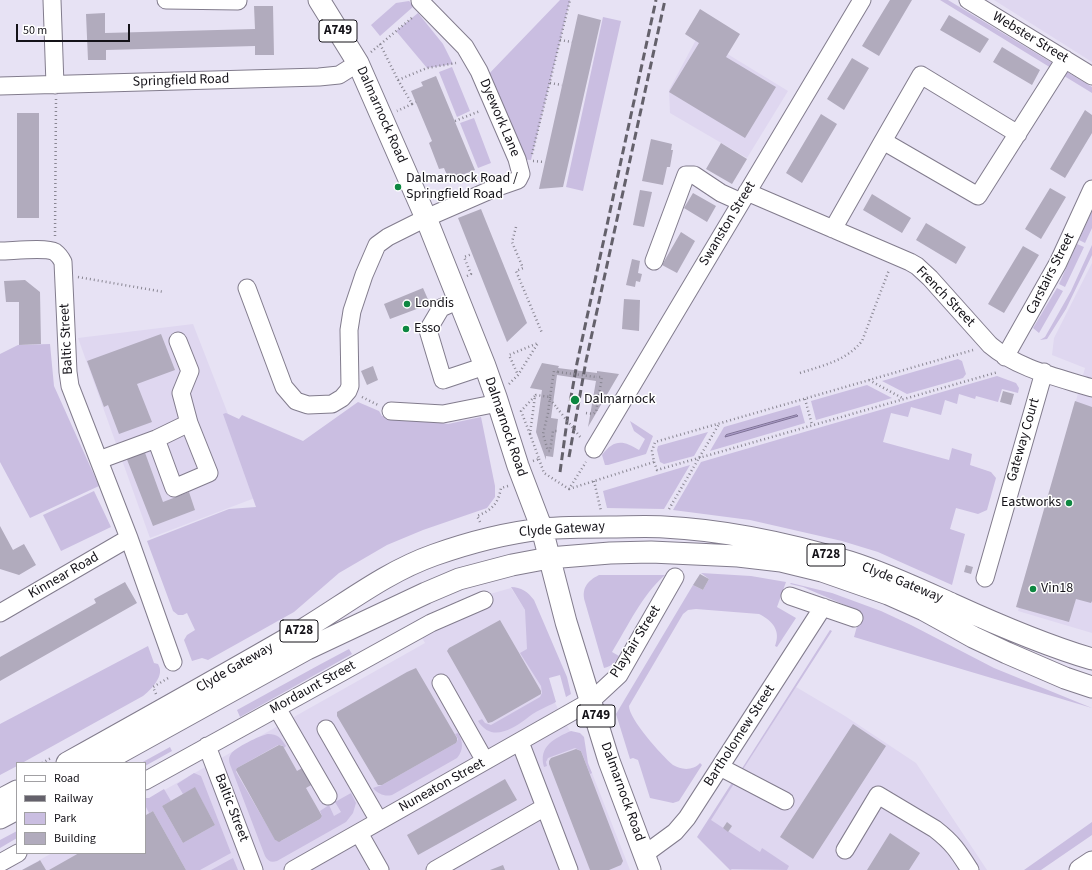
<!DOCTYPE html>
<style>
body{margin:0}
#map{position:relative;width:1092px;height:870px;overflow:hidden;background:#e7e2f4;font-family:"Source Sans 3",sans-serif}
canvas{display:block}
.legend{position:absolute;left:16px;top:762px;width:130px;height:92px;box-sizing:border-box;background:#fff;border:1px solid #a1a0a3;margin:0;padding:5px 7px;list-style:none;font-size:12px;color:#141218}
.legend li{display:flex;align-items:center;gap:8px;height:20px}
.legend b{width:20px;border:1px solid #a1a0a3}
.scale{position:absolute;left:16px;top:24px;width:114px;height:18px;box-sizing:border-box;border:2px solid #141218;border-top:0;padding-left:5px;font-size:12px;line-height:14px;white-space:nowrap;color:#141218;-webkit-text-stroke:3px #fff;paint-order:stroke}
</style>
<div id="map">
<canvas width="1092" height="870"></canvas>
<ul class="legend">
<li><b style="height:5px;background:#fff"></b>Road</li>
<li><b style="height:5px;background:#64616b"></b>Railway</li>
<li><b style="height:11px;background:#cabee1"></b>Park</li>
<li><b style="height:11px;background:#b1abbd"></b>Building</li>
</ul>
<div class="scale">50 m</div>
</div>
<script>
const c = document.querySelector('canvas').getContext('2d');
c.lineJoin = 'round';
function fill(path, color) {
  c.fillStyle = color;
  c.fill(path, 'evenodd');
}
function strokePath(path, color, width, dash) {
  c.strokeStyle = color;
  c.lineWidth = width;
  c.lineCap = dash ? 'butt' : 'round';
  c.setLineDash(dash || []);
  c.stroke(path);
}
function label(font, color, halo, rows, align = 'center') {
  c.font = font + ' "Source Sans 3",sans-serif';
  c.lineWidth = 3;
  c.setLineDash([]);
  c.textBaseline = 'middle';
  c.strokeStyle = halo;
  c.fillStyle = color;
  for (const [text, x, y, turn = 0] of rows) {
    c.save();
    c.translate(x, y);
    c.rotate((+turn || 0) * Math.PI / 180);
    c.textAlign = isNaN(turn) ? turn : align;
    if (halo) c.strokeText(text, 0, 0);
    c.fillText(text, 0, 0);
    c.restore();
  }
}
const built = new Path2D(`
 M994,0H1092V62Z
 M698,36L788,91L747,158L670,113L669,90Z
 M1092,263V633L1018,611L1085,368L1052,355L1054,338Z
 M193,324L260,496L150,538L78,338Z
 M511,588L525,610L554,701L592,773L630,870H22L52,853H145V801L425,643L413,622L446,607L472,597L490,594Z
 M796,687L845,716L916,763L987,870H730L710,820Z`);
const green = new Path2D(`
 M560,0H570L531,160L517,159L483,80Z
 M940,0H948L1092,87V93Z
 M409,1L414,6L380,36L371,25L396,3Z
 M418,13L443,44L453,64L427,68L396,31Z
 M603,17L621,21L583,191L566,187Z
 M452,67L470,111L457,117L439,72Z
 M474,118L491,163L478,168L460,123Z
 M1092,211V228L1085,243L1079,240Z
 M1077,244L1084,247L1065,287L1059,284Z
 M1092,245V255L1066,309L1047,339L1040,340L1045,337L1071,291Z
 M1057,288L1063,291L1039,333L1033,328Z
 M50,344L54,386L99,486L30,518L0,462V354L18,345Z
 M958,359L962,361L966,374L963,378L907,394L882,381Z
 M997,376L1016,383L1019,388L1018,393L1002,389L998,402L976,396L975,399L959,394L957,404L945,400L941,415L911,407L908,417L891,413L883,442L949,460L952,448L972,454L970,465L991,472L996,478L987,510L978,514L956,508L950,529L965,534L952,585L878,552L842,541L750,520L673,510L701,462Z
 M867,385L892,398L816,420L811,401Z
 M358,402L379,411L382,416L436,419L442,423L448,424L481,417L495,486V497L487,508L423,530L387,545L339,573L294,612L208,660L202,658L192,661L184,640L187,635L195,630L187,613L183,615H178L173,611L147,541L229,509L256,507L223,414L226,413L239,419L242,415L303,441Z
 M800,405L805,423L710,451L724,427Z
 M630,421L653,436L646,454L608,465H605L602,455C614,439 623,440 639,450L645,439L634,431Z
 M708,432L694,456L664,464L660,462L657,450L658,446Z
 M690,465L664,509L607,508L603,491Z
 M94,491L111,527L61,551L43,515Z
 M701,573L751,576L786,582L777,607L796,618L777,647L775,646C781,631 773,621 759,614L696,609L688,610L683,614L629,706C629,719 662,756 673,765C681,770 693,771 700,763L702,765L679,801L673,803L650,798L638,760L633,758L630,759L616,714L693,585L703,590L709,579Z
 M599,575H665C642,595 628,626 612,652L619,656C615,663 612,666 604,668L585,602C581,589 587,581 599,575Z
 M791,583L832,593L881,611L911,625L994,668L1092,708L854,637L861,612L803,587L790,584Z
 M511,587C521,587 528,592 534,600L567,677L571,694L566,697L560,675L549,678L556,702C546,707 534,712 526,719C511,730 491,742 478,721L482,719L485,723L491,725L540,697L542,693L541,686L520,653L527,649L525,610Z
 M830,630L832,631L742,771L741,770Z
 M148,646L154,663L158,664C159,666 160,668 160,670C161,679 150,691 143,696L22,763H17V766L0,775V724Z
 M349,649L352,654L240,717L237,710L319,665Z
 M571,731L580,733L584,737L588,763L592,773L590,774L581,751L575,748L548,758L546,762L547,766L544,767C538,746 555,738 571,731Z
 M458,733C463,741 464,750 457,758L392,795C385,797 378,794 373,788L382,785L456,743L458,739L455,734Z
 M268,734C278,734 281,738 286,746L284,748L282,745H278L237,768L236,772L276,841H281L320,819L322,816L320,811L329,805L334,816L341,812L335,802L351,793L356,803L353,813L346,822L277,861C271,863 268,861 265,856L231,767C229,762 228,758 231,754C234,748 261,735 268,734Z
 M170,747L172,751L145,766V763H141Z
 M194,773L201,776L231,853L200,870H186L153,811L149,813L145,805V798H149L164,789L171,801L162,806L183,843L215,825L195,788L183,794L177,784Z
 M733,781L735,782L711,820L760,852L762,848L789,866L787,870L732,869L730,870L697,837Z
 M1092,822V835L1041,870H1024Z
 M17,831V838L0,848V840Z
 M233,858L238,870H211Z`);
const water = new Path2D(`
 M797,415L798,416L725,437L726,435Z`);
const building = new Path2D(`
 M890,0H912L879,56L862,46Z
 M254,6H273L274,55H255V46L106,50V60H88L86,14L105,13V33L255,29Z
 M700,9L740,34L726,57L776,87L745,138L669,92L699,43L685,34Z
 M578,14L601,20L563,187L539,189Z
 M949,15L989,39L980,53L940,30Z
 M1002,47L1040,70L1032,85L993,62Z
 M852,58L869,68L844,110L827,99Z
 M436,76L475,170L449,180L444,168L439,169L429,143L432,141L411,91L423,86L421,82Z
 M1085,110L1092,115V133L1065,178L1050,169Z
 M17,113H39V218H17Z
 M821,114L837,124L802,183L786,173Z
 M651,139L672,144L671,150H673L670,167H667L663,185L642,181Z
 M721,143L747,159L732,184L706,169Z
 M1050,188L1066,197L1041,239L1025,229Z
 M640,190L652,192L644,227L633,225Z
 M693,193L716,206L707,222L684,208Z
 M872,194L911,218L902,233L863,210Z
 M481,209L527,323L507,342L458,218Z
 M926,223L966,247L956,264L916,240Z
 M681,232L695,241L677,273L662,265Z
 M1023,246L1039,255L1004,313L988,304Z
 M632,259L640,261L638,273L642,274L640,282L636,281L635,287L626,285Z
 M25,280L40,292L41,344L19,345V302H6L4,281Z
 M423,288L430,304L390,319L384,304Z
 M624,299L640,300L639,331L622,329Z
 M161,334L175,370L137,384L152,422L119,434L108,405L104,407L87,361Z
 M542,363L559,366L558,368L597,373V371L619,374L588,427L596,381L557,375L551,418L558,419L553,457L546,456V460L536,432L542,390L530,388Z
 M373,366L378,380L367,385L361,371Z
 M1003,391L1014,394L1011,405L1000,402Z
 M1075,401L1092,407V601L1091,603L1076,599L1069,622L1016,607Z
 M144,450L163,502L189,492L195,510L153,526L126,457Z
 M0,526L13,550L24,544L36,565L19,575L0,569Z
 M966,565L973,567L971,574L964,572Z
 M700,574L709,579L703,590L693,585Z
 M125,582L137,603L0,681V657L96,603L94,599Z
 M500,620L541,691V694L492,722L488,723L447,651L449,648Z
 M416,668L457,738V741L456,743L382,785H378L337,716V712L407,672Z
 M853,724L886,746L813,859L780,837Z
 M279,745L283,746L297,771L304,767L313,784L306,788L322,816L320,819L279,842L275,840L236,770L237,768Z
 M576,749L581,751L623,861L621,865L609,870H590L549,764V761L551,758Z
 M505,779L517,800L418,855L407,835Z
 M195,787L215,825L183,843L162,806Z
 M145,810L146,815L153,811L186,870H49L79,853H145Z
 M727,822L732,826L728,832L723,828Z
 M890,833L920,853L909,870H867Z
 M40,860L46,870H22L39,861Z
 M503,865L505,870H490Z`);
const path = new Path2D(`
 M560,40L572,42
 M380,44L398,80L412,104L397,111
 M371,52L413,17
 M398,80L427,68L456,63
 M550,83L562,85
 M412,104L416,102
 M455,121L480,111
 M532,154L570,0
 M533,161L545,162
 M516,227L512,242L523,268L516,271L542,333
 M55,236L56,99
 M467,276L471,274L464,257L472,254
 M78,277L164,292
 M800,373C824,365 846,361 862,341L889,270
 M869,380L904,399
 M509,384L518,375L538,343L509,355L518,375
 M362,397L378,405
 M550,397L548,413L543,434L548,451H550L553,431H557
 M550,399L557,408
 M805,399L812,425
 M586,413L593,414L596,412L602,377H596
 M530,434L521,411L535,396
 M539,459L544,473L569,489L586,462
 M533,461L539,459L530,434L535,396L536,395L550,397L554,371L558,372
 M654,462L657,470L998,372
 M594,481L601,511
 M569,489L654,462L652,451L655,442L973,350
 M669,509L719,424
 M480,522L477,516C492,510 498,504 501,488L508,486
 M156,694L153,687L170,677
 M42,763L51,758`);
const minor = new Path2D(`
 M52,0L55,85
 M166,0L238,1
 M968,0L1092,76
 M0,86L319,77L339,75L358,63
 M883,141L921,75L1018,134
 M747,192L910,262L917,266L930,278L990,345C1018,369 1057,377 1092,388
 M833,229L883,141L978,196L1065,59
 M0,251C12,251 46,247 55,252C59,255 61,258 63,262L68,372L70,386L129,538L173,662
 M654,261L686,175H694L721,193L741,202
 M247,288L284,387L296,401L308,405L332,404L342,398L348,391L350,386L349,330L352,311L364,275L377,245L388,237L426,218L495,188L518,180L521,174L517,159L479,71L465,47L420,1
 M459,300L441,308L428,330L443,380L485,366
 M1005,357L1058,263L1092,189
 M391,411L443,414L498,403
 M156,439L174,488L209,473L189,423L181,393L190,371L178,341
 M594,449L862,0
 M99,460L156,439L189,423
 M985,578L1044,372
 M790,596L854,618
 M0,613L129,538
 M441,683L485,761
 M277,708L328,796
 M326,729L379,821
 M207,746L254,870
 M720,767L785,801
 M145,781L431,623L484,600
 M545,807L569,870
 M359,833L380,870
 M845,850L878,795L935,829C953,843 958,851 970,870
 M645,854L675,832L687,818L823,607
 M0,863L18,853
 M293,870L591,701L619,675L675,577
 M435,870L545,807L520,742`);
const major = new Path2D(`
 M319,0L358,63L426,218L485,366L496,397L518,466L542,529L566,622L609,761L650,870
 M67,763C146,719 225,675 304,629C347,603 386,572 434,555C468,543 506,533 542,529C564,527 587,527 609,527C627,527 646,526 664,527C726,530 790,544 850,562C885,573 919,589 952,604C998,625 1044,645 1092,659
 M101,763L307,649L426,593L459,579L512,565L549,558L610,553L651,552L738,556L781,561L822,571L888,594L924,610L973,637L1007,653L1065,678L1092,687
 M0,800L17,791
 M0,818L17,809
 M1080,870L1092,862`);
const rail = new Path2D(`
 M569,457L586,361L665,0
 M560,472L568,414L577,363L656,0`);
const pathBridge = new Path2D(`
 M558,372L596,377
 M557,408L581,438`);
const markers = [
 [398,187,4,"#0d8741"],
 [407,304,4,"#0d8741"],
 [406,329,4,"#0d8741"],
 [575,400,5,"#0d8741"],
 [1069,503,4,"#0d8741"],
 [1033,589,4,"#0d8741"]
];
const shields = [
 [338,31,38],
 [826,555,38],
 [299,631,38],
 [596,716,38]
];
const shieldNames = [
 ["A749",338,31],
 ["A728",826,555],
 ["A728",299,631],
 ["A749",596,716]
];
const streetNames = [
 ["Webster Street",1030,38,31],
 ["Springfield Road",181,81,-2],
 ["Dalmarnock Road",381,115,66],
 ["Dyework Lane",499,118,67],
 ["Swanston Street",728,224,-59],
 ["Carstairs Street",1051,274,-63],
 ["French Street",945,297,46],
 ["Baltic Street",67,339,-93],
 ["Dalmarnock Road",505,427,71],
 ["Gateway Court",1024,440,-74],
 ["Clyde Gateway",562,530,-4],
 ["Kinnear Road",64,576,-30],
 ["Clyde Gateway",902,583,22],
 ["Playfair Street",636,642,-58],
 ["Clyde Gateway",235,668,-30],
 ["Mordaunt Street",313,688,-29],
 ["Bartholomew Street",740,736,-57],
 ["Nuneaton Street",442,786,-29],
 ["Dalmarnock Road",622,792,70],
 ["Baltic Street",231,808,69]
];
const poiNames = [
 ["Dalmarnock Road /",406,179],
 ["Springfield Road",406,195],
 ["Londis",415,304],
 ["Esso",414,329],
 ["Dalmarnock",584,400],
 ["Eastworks",1061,503,"right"],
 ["Vin18",1041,589]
];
fill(built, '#dfd7f0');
fill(green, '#cabee1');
fill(water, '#ad9dcc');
strokePath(water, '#7f7396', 1);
fill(building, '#b1abbd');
strokePath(minor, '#827c8d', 19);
strokePath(major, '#827c8d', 23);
strokePath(path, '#898692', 2.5, [1, 3]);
strokePath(minor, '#fff', 17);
strokePath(major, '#fff', 21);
strokePath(rail, '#64616b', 3, [8, 4]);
strokePath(pathBridge, '#898692', 2.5, [1, 3]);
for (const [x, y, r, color] of markers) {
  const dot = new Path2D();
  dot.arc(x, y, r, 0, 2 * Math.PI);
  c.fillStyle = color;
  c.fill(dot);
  strokePath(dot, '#fff', 1.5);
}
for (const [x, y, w] of shields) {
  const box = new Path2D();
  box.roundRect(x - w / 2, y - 11, w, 22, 3);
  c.fillStyle = '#fff';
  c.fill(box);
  strokePath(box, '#141218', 1);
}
label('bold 13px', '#141218', null, shieldNames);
label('14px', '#141218', '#fff', streetNames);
label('14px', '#141218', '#fff', poiNames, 'left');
</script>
